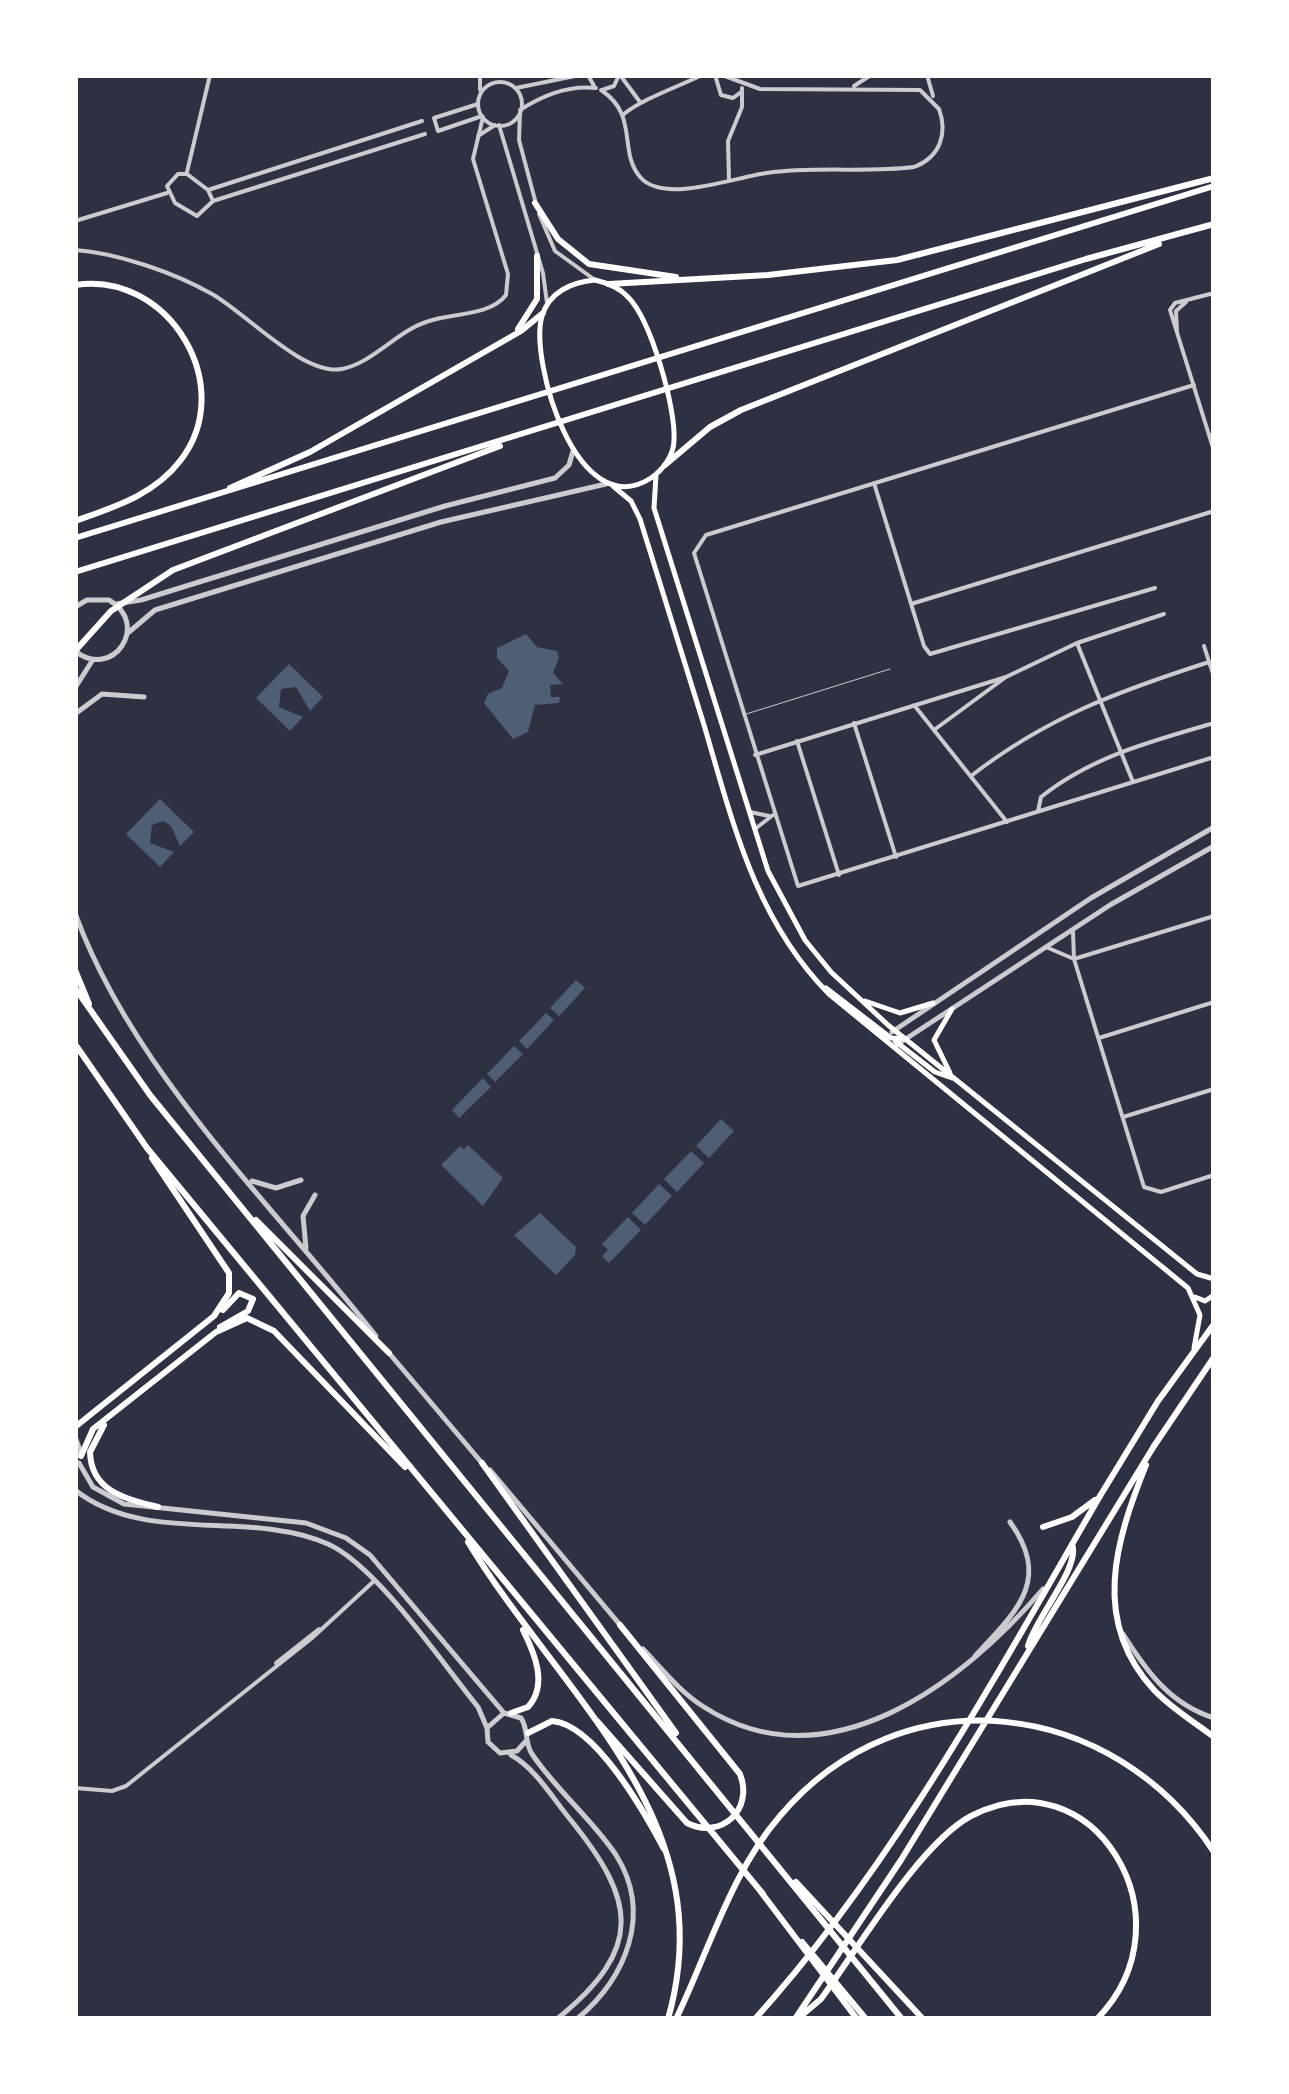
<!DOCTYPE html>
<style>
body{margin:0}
#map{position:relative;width:1289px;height:2094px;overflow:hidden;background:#2d3142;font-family:Merriweather,serif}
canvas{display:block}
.frame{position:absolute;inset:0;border:78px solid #fff;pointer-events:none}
</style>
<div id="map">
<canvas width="1289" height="2094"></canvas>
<div class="frame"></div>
</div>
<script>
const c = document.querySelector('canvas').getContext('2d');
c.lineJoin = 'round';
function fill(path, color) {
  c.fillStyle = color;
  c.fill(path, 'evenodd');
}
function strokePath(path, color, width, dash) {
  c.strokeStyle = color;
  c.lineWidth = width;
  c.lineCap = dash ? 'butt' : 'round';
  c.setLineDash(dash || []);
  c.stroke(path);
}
const water = new Path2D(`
 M526,634L537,647L557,651L559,658L553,673L563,684L550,685L551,697H560L559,703L535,705L528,732L513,739L484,703L488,694L502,688L509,671L497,658V648Z
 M289,664L323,697L310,711L296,687L281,689L279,707L303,717L290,731L256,698Z
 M160,799L194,832L180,846L171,826L163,821L152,825L150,843L174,852L160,867L126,834Z
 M576,980L585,988L559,1016L550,1008Z
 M546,1013L554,1020L527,1049L519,1041Z
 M514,1046L523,1054L495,1082L487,1074Z
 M483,1078L491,1087L459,1118L452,1110Z
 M721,1119L734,1131L709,1158L696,1146Z
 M468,1145L503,1178L483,1206L441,1165L460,1146L464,1149Z
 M691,1151L704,1163L677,1192L664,1179Z
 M659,1184L672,1196L645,1225L632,1213Z
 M540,1213L576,1247L575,1255L556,1275L514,1235Z
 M628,1217L641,1230L609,1263L602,1256L608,1250L602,1244Z`);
const service = new Path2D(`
 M743,715L890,669`);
const minor = new Path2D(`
 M480,75V90
 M588,75L594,86
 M620,75L640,102
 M715,75L721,95L733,98L741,92
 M927,75L933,96
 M478 104a22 22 0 1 1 44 0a22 22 0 1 1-44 0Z
 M854,86L871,75
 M516,88L580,75
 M601,90C640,116 617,151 641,178C665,204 735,177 767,173C816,166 865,173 914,167C940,157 948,134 939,109L920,90L760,89L722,75
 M602,90L614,86L619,75
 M478,104L434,118L438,131L482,116
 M520,110C543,95 569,85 596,88
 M520,112L519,140L535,200
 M624,114C642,99 680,86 702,75
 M499,125L543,273L547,303
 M478,136L495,125
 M187,172L210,75
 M729,180L728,141L742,107V88
 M208,190L422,121
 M213,201L208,190L187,174H178L167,186L175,203L197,216L213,201L425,134
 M539,214L555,251L595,280
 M75,221L167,193
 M75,250C118,253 175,273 212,294C246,313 303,376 342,369C373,363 398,330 429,321C453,313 490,316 506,295L508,274L473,159L483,117
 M1214,293L1175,303L1170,310L1214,451
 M1177,332L1176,311L1186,302
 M1194,385L706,535L694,553L798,886L1214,757
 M874,483L924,646L930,654L1155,588
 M911,604L1214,511
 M1077,643L1133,782
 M1204,646L1214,677
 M914,705L1007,822
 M854,723L896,857
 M934,730L1006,677
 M797,741L839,875
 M755,755L1006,677L1077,643L1164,614
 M971,776C1047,717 1119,691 1209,662
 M1038,811L1041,797C1092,756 1153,741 1214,723
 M750,812L769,816
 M755,829L773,815
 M1073,932L1074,959L1144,1187L1161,1192L1214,1175
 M1046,947L1074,959
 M1074,959L1214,916
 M1099,1038L1214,1002
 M1123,1117L1214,1089
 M276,1663L319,1629
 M75,1788L112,1791L126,1786L312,1638L374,1581`);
const tertiary = new Path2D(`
 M116,604L141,600L445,506L555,478L569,465L573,451
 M75,607L87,600H109C151,624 113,681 75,651
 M129,632L155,610L441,522L606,484
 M75,688L92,661
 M75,714L102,694L144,697
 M75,913C132,1071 273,1205 376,1336
 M892,1032L1091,898L1214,827
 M895,1046L1110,905L1214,846
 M252,1181L276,1188L301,1180
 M306,1248L303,1216L315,1195
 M389,1353L482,1463
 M75,1437L81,1453
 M79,1463L93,1487L124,1504L306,1523L346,1538L370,1555L504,1713
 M490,1470L621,1626
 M75,1490C146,1546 250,1509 328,1544C377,1566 442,1663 478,1707L487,1728
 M1123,1634C1147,1672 1170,1704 1214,1718
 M643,1649C662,1669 680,1692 704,1707C828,1787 964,1682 1043,1589
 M975,1656C1017,1611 1052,1580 1010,1522
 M526,1741L517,1751L500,1753L488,1742L487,1728L504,1713L521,1718C529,1730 524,1742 532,1754C556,1790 592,1819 616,1855C653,1914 626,1978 577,2019
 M511,1755C535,1768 552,1797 569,1818C636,1900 645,1948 557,2019`);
const secondary = new Path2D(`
 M595,280C608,283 619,287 628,297C651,320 676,408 674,440C674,455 663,470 651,478C577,526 529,360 542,316C549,292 572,282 595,280Z
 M656,475L654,508L768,871L805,940L831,972L888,1025L1197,1274L1214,1279
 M613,486L631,501L640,519C661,588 683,656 704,725C733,823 755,919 829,994L1188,1288L1200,1315L1194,1348
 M826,988L891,1038L906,1039
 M865,1001L900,1013L933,1003
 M895,1041L935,1072L952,1078
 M950,1073L934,1040L952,1009
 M1195,1297L1205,1301L1214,1295`);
const primary = new Path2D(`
 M1154,1446L1214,1357
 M1100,1496L1158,1401L1214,1324`);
const trunk = new Path2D(`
 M535,203L558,239L589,264L676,277
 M609,284L768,275L897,260L1214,178
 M75,285C168,270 239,386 180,461C154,495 114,507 75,521
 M518,329L537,299V256
 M665,465L710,427L741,410L1159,244
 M230,488L310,452L521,331L543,313
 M75,538L1214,186
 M75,572L1086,259L1214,224
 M75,651L111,611L173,570L500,446
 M75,970L89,1004
 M75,988L150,1095L902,2019
 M75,1044L147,1148L763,1894
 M256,1220L389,1353
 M220,1327L248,1311L253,1299L239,1293L223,1310
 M104,1425L90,1452C91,1492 127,1499 158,1507
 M75,1427L214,1316L229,1293V1273L152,1158
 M81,1456L93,1429L216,1332L247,1318L274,1331L405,1467
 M482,1463L676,1733
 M1146,1465C1116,1540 1090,1621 1154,1690C1171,1708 1194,1722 1214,1737
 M1043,1527L1072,1517L1095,1500
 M468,1542C561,1696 725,1819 668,2019
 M1028,1646C1035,1618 1081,1567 1072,1544
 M511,1713L528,1707C548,1685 535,1654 523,1630
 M597,1721L687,1823C721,1840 754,1810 740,1774L620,1625
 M528,1733L552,1721C595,1724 645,1813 664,1849
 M796,1882L923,2019
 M802,1942L866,2019
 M801,2016L821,1999C857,1950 920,1843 971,1816C1092,1752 1195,1919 1097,2019
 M676,2019C708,1953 731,1872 780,1816C903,1671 1113,1698 1214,1852
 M755,2019C894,1865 996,1675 1100,1496
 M795,2019L901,1860L1154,1446`);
const motorway = new Path2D(`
 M761,1892L857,2019`);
fill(water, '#4f5d75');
strokePath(service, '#caccd0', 1);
strokePath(minor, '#caccd0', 4);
strokePath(tertiary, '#caccd0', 5);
strokePath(secondary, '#fff', 5);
strokePath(primary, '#fff', 6);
strokePath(trunk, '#fff', 6);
strokePath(motorway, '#fff', 6);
</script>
